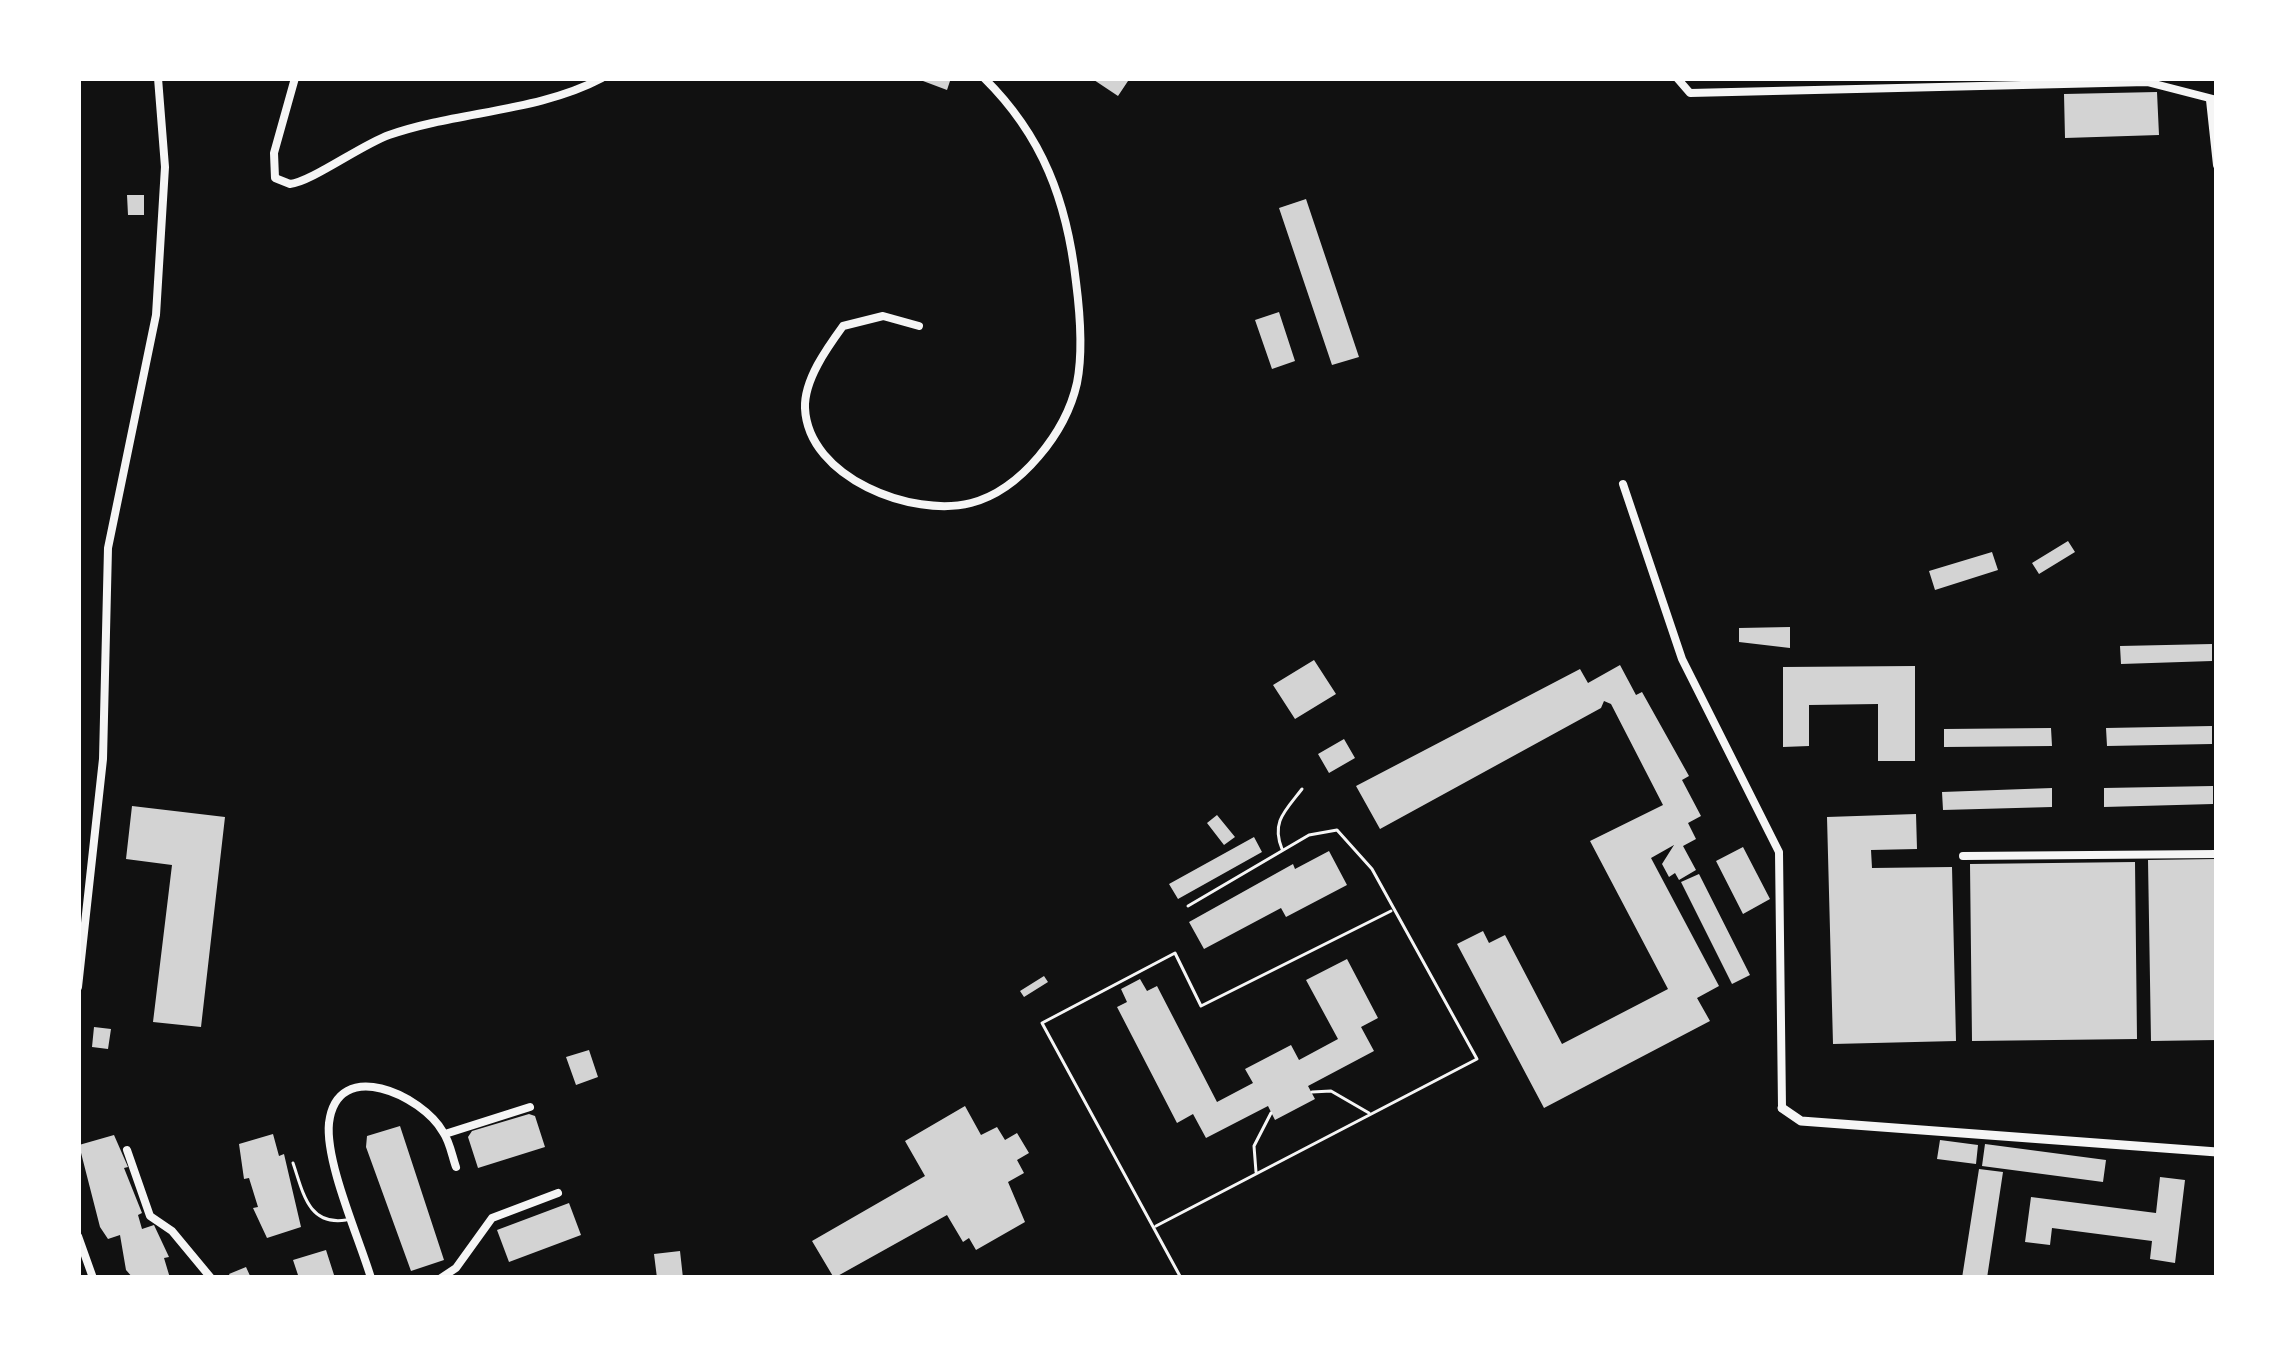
<!DOCTYPE html>
<style>
body{margin:0}
#map{position:relative;width:2295px;height:1356px;overflow:hidden;background:#111;font-family:"PT Sans Narrow",sans-serif}
canvas{display:block}
.frame{position:absolute;inset:0;border:81px solid #fff;pointer-events:none}
</style>
<div id="map">
<canvas width="2295" height="1356"></canvas>
<div class="frame"></div>
</div>
<script>
const c = document.querySelector('canvas').getContext('2d');
c.lineJoin = 'round';
function fill(path, color) {
  c.fillStyle = color;
  c.fill(path, 'evenodd');
}
function strokePath(path, color, width, dash) {
  c.strokeStyle = color;
  c.lineWidth = width;
  c.lineCap = dash ? 'butt' : 'round';
  c.setLineDash(dash || []);
  c.stroke(path);
}
const building = new Path2D(`
 M915,78H951L947,90Z
 M1091,78H1130L1118,96Z
 M2157,92L2159,135L2065,138L2064,94Z
 M127,195H144V215H128Z
 M1306,199L1359,357L1332,365L1279,208Z
 M1279,312L1295,361L1272,369L1255,320Z
 M2068,541L2075,552L2039,574L2032,563Z
 M1992,552L1998,570L1935,590L1929,571Z
 M1790,627V648L1739,642V628Z
 M2212,644V661L2121,664L2120,646Z
 M1314,660L1336,694L1295,719L1273,685Z
 M1620,665L1636,695L1642,692L1689,776L1682,780L1701,816L1688,823L1696,839L1683,846L1696,870L1679,880L1675,873L1669,877L1662,864L1674,845L1651,858L1719,986L1697,998L1710,1021L1544,1108L1457,944L1483,931L1489,943L1505,935L1562,1044L1668,989L1590,841L1663,805L1611,704L1604,701L1601,708L1380,829L1356,786L1580,669L1588,683Z
 M1915,666V761H1878V704L1809,705V746L1783,747V667Z
 M2212,726V744L2107,746L2106,728Z
 M2051,728L2052,746L1944,747V729Z
 M1344,739L1355,758L1329,773L1318,754Z
 M2213,786V804L2104,807V788Z
 M2052,788V807L1943,810L1942,792Z
 M132,806L225,817L201,1027L153,1022L172,865L126,859Z
 M1916,814L1917,849L1871,850L1872,868L1952,867L1956,1041L1833,1044L1827,817Z
 M1217,815L1235,837L1224,845L1207,823Z
 M1254,837L1262,852L1178,899L1169,884Z
 M1743,847L1770,899L1743,914L1716,861Z
 M1329,851L1347,885L1286,917L1281,908L1204,949L1189,922L1293,864L1295,869Z
 M2217,859V1040L2151,1041L2148,860Z
 M2135,862L2137,1039L1972,1041L1970,864Z
 M1699,874L1750,975L1732,984L1681,882Z
 M1347,959L1378,1018L1361,1027L1374,1051L1308,1086L1315,1099L1275,1120L1268,1106L1206,1138L1193,1114L1177,1123L1117,1007L1127,1002L1121,989L1140,979L1147,991L1157,986L1217,1102L1253,1083L1245,1069L1291,1045L1299,1060L1338,1039L1306,980Z
 M1044,976L1048,982L1024,997L1020,991Z
 M94,1027L111,1029L108,1049L92,1047Z
 M589,1050L598,1077L576,1085L566,1057Z
 M965,1106L981,1135L997,1127L1005,1140L1017,1133L1029,1153L1017,1160L1024,1173L1008,1182L1025,1222L976,1250L969,1238L963,1242L947,1215L834,1278L812,1241L925,1176L905,1141Z
 M529,1114L535,1116L545,1147L478,1168L468,1137L472,1131Z
 M400,1126L444,1260L411,1271L366,1147L367,1136Z
 M273,1134L279,1156L284,1154L301,1227L267,1238L253,1208L258,1207L249,1178L244,1179L239,1144Z
 M114,1135L128,1167L124,1168L142,1213L138,1215L142,1229L154,1225L169,1257L164,1258L170,1278H133L126,1270L120,1235L108,1239L100,1227L79,1145Z
 M1940,1140L1978,1145L1976,1164L1937,1159Z
 M1985,1144L2106,1160L2103,1182L1982,1166Z
 M1979,1169L2003,1172L1987,1278H1962Z
 M2160,1177L2185,1180L2175,1263L2150,1259L2152,1241L2052,1228L2050,1245L2025,1242L2031,1197L2156,1213Z
 M569,1203L581,1235L509,1262L497,1230Z
 M326,1250L335,1278H299L293,1260Z
 M680,1251L683,1278H657L654,1254Z
 M246,1267L251,1278H231L229,1274Z`);
const service = new Path2D(`
 M1282,849C1271,822 1285,811 1302,789
 M1312,1092L1331,1091L1369,1113
 M293,1163C303,1192 308,1226 346,1220
 M1256,1172L1254,1146L1271,1113
 M1156,1226L1477,1059L1372,869L1337,830L1309,835L1188,906
 M1181,1278L1042,1023L1175,953L1201,1006L1391,911`);
const minor = new Path2D(`
 M295,78L274,153L275,178L290,184C311,182 361,145 389,135C458,111 538,112 602,78
 M1677,78L1690,93L2147,82L2217,100
 M2210,100L2217,165
 M919,326L883,316L843,326C827,348 804,380 805,408C808,478 913,518 971,503C1021,490 1066,432 1077,383C1083,353 1080,313 1076,282C1067,202 1043,136 984,78
 M1623,484L1682,659L1779,852L1782,1108
 M1963,856L2217,854
 M78,987L103,759L108,548L156,315L165,167L158,78
 M445,1134L530,1107
 M127,1150L150,1216L172,1231L211,1278
 M78,1236L93,1278
 M371,1278C359,1238 325,1162 329,1123C337,1056 422,1095 443,1132C450,1142 452,1156 456,1167
 M441,1278L456,1268L492,1218L558,1193`);
const tertiary = new Path2D(`
 M1782,1108L1801,1121L2217,1152`);
fill(building, '#d3d3d3');
strokePath(service, '#f5f5f5', 3);
strokePath(minor, '#f5f5f5', 8);
strokePath(tertiary, '#f5f5f5', 9);
</script>
